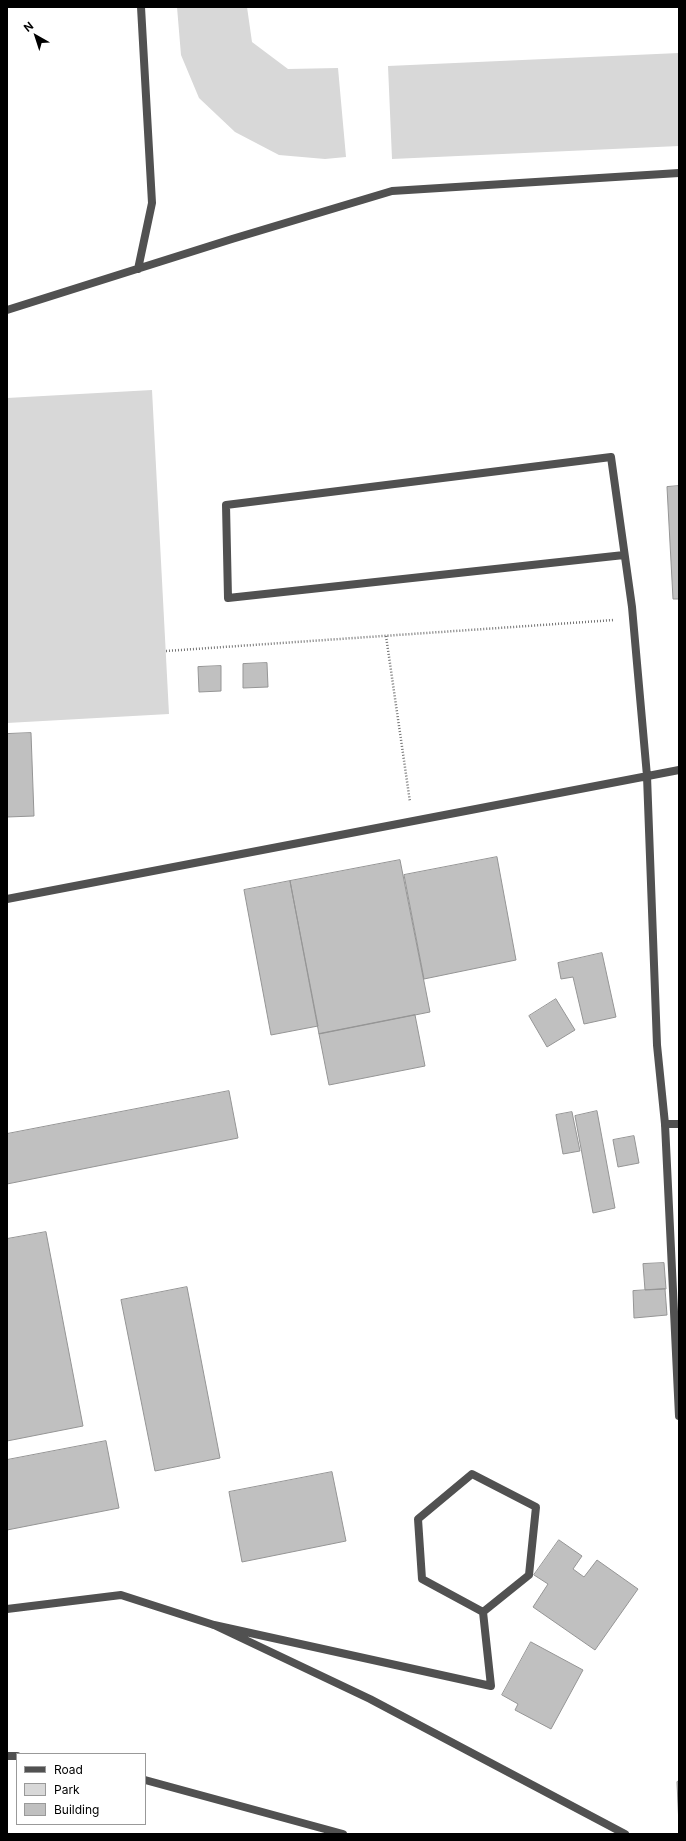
<!DOCTYPE html>
<style>
body{margin:0}
#map{position:relative;width:686px;height:1841px;overflow:hidden;background:#fff;font-family:Inter,sans-serif}
canvas{display:block}
.frame{position:absolute;inset:0;border:8px solid #000;pointer-events:none}
.legend{position:absolute;left:16px;top:1753px;width:130px;height:72px;box-sizing:border-box;background:#fff;border:1px solid #999;margin:0;padding:5px 7px;list-style:none;font-size:12px;color:#000}
.legend li{display:flex;align-items:center;gap:8px;height:20px}
.legend b{width:20px;border:1px solid #999}
.north{position:absolute;left:16px;top:16px;width:40px;height:40px;-webkit-text-stroke:3px #fff;paint-order:stroke;rotate:321deg;font-size:11px;font-weight:700;line-height:16px;text-align:center;color:#000}
.north::after{content:'';display:block;margin:auto;width:14px;height:18px;background:#000;clip-path:polygon(50% 0,100% 100%,50% 72%,0 100%)}
</style>
<div id="map">
<canvas width="686" height="1841"></canvas>
<div class="frame"></div>
<ul class="legend">
<li><b style="height:5px;background:#515151"></b>Road</li>
<li><b style="height:11px;background:#d8d8d8"></b>Park</li>
<li><b style="height:11px;background:#c0c0c0"></b>Building</li>
</ul>
<div class="north">N</div>
</div>
<script>
const c = document.querySelector('canvas').getContext('2d');
c.lineJoin = 'round';
function fill(path, color) {
  c.fillStyle = color;
  c.fill(path, 'evenodd');
}
function strokePath(path, color, width, dash) {
  c.strokeStyle = color;
  c.lineWidth = width;
  c.lineCap = dash ? 'butt' : 'round';
  c.setLineDash(dash || []);
  c.stroke(path);
}
const green = new Path2D(`
 M177,7H247L252,42L288,69L338,68L346,157L325,159L279,155L235,132L199,98L181,55Z
 M679,53V146L392,159L388,66Z
 M152,390L169,714L7,723V398Z`);
const building = new Path2D(`
 M679,486V599H673L667,487Z
 M267,663L268,687L243,688V664Z
 M221,666V691L199,692L198,667Z
 M31,733L34,816L7,817V734Z
 M497,857L516,960L424,979L404,875Z
 M400,860L430,1012L319,1034L290,881Z
 M290,881L318,1026L271,1035L244,890Z
 M602,953L616,1017L584,1024L573,977L561,979L558,963Z
 M556,999L575,1030L547,1047L529,1016Z
 M415,1015L425,1066L329,1085L319,1034Z
 M229,1091L238,1138L7,1184V1134Z
 M597,1111L615,1208L593,1213L575,1116Z
 M572,1112L580,1151L563,1154L556,1115Z
 M634,1136L639,1163L618,1167L613,1140Z
 M46,1232L83,1426L7,1441V1239Z
 M664,1263L666,1289L645,1290L643,1264Z
 M187,1287L220,1458L155,1471L121,1300Z
 M665,1289L667,1315L634,1318L633,1291Z
 M106,1441L119,1508L7,1530V1460Z
 M332,1472L346,1541L242,1562L229,1492Z
 M559,1540L582,1556L573,1569L584,1577L597,1560L638,1589L595,1650L533,1607L548,1584L534,1575Z
 M531,1642L583,1670L551,1729L515,1710L518,1704L502,1695Z
 M679,1781V1826L677,1782Z`);
const path = new Path2D(`
 M386,636L410,802
 M166,651L614,620`);
const lane = new Path2D(`
 M138,269L152,203L141,7
 M7,310L232,239L392,191L679,173
 M624,555L228,598L226,505L611,457L632,607L647,776L657,1045L665,1124
 M7,899L679,770
 M7,1609L121,1595L214,1625L370,1699L625,1834
 M214,1625L491,1686L483,1612L529,1575L536,1507L472,1474L418,1519L422,1579L483,1612
 M7,1756H17
 M145,1780L343,1834`);
const street = new Path2D(`
 M679,1124H665L679,1416`);
fill(green, '#d8d8d8');
fill(building, '#c0c0c0');
strokePath(building, '#959595', 1);
strokePath(path, '#737373', 2.5, [1, 2]);
strokePath(lane, '#515151', 8);
strokePath(street, '#515151', 8);
</script>
